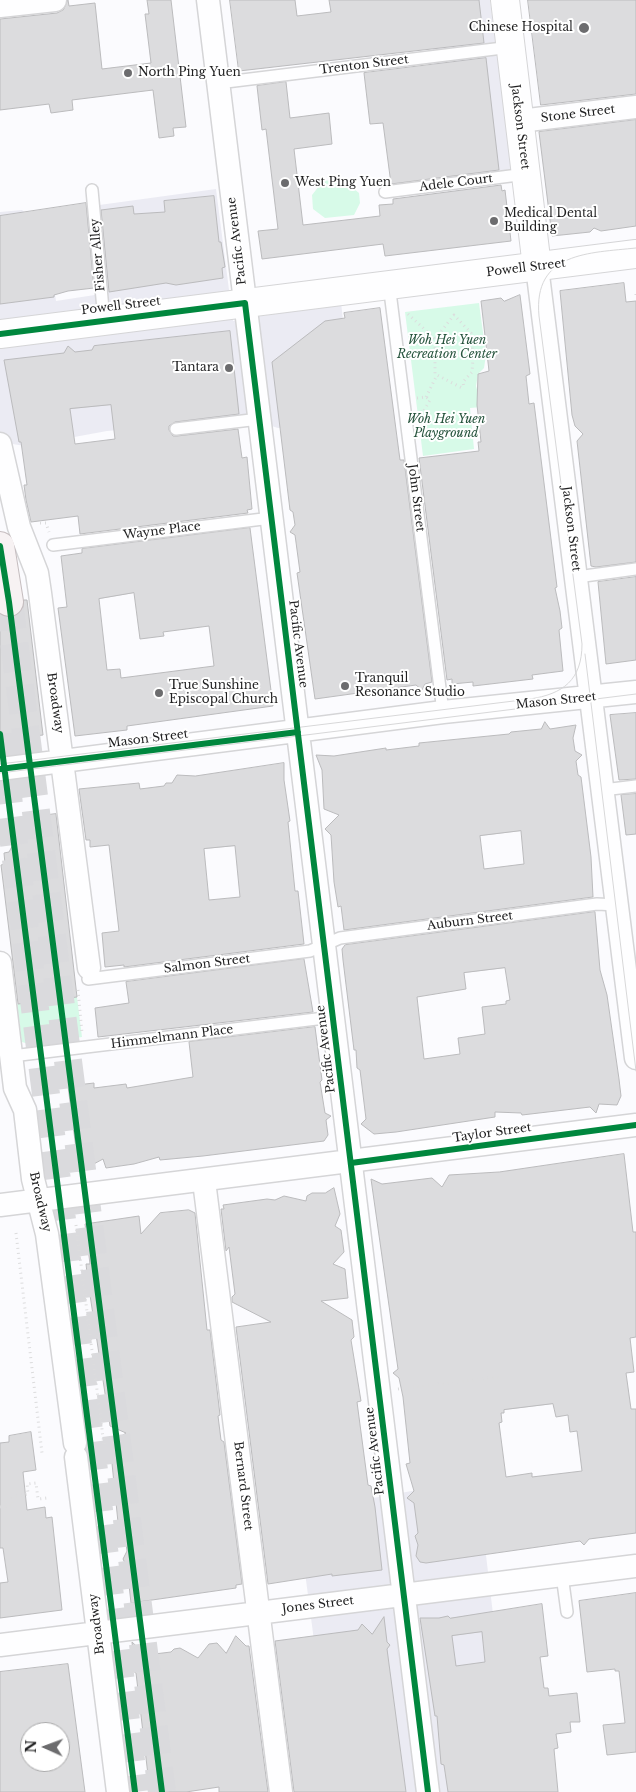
<!DOCTYPE html>
<style>
body{margin:0}
#map{position:relative;width:636px;height:1792px;overflow:hidden;background:#fbfbfe;font-family:"Libre Baskerville",serif}
canvas{display:block}
.north{position:absolute;left:20px;top:1722px;width:50px;height:50px;box-sizing:border-box;background:#fff;border:1px solid #a5a5a6;border-radius:50%;rotate:272deg;font-size:14px;font-weight:700;line-height:20px;text-align:center;color:#1f1f20}
.north::after{content:'';display:block;margin:auto;width:18px;height:22px;background:#6c6c6e;clip-path:polygon(50% 0,100% 100%,50% 72%,0 100%)}
</style>
<div id="map">
<canvas width="636" height="1792"></canvas>
<div class="north">N</div>
</div>
<script>
const c = document.querySelector('canvas').getContext('2d');
c.lineJoin = 'round';
function fill(path, color) {
  c.fillStyle = color;
  c.fill(path, 'evenodd');
}
function strokePath(path, color, width, dash) {
  c.strokeStyle = color;
  c.lineWidth = width;
  c.lineCap = dash ? 'butt' : 'round';
  c.setLineDash(dash || []);
  c.stroke(path);
}
function label(font, color, halo, rows, align = 'center') {
  c.font = font + ' "Libre Baskerville",serif';
  c.lineWidth = 4;
  c.setLineDash([]);
  c.textBaseline = 'middle';
  c.strokeStyle = halo;
  c.fillStyle = color;
  for (const [text, x, y, turn = 0] of rows) {
    c.save();
    c.translate(x, y);
    c.rotate((+turn || 0) * Math.PI / 180);
    c.textAlign = isNaN(turn) ? turn : align;
    if (halo) c.strokeText(text, 0, 0);
    c.fillText(text, 0, 0);
    c.restore();
  }
}
const built = new Path2D(`
 M427,0H490L512,169L447,180Z
 M216,189L233,321L341,302L346,348L337,423L278,428L249,419L107,431L25,446L0,442V212L22,210L45,232L56,301L101,294L92,206Z
 M477,1479L514,1792H334L297,1512Z`);
const green = new Path2D(`
 M342,179L359,193L360,203L354,215L325,218L313,209L312,195L323,181Z
 M479,303L486,355L484,368L478,374L476,386L482,407L470,408L474,449L423,456L405,312Z
 M77,997L82,1037L29,1044L22,1042L17,1004Z`);
const building = new Path2D(`
 M68,0L69,6L95,3L102,69L151,63L145,14H149L147,0H171L186,127L173,128L174,136L159,138L153,90L72,100L73,110L51,113L49,104L0,110V19L57,13L63,10Z
 M230,0H295L297,16L331,12L329,0H479L484,43L239,71Z
 M528,0H636V94L541,105Z
 M486,58L499,170L391,184L383,123L370,124L364,73Z
 M286,82L290,118L329,113L332,144L294,149L303,225L380,216L379,205L393,204V199L501,185L502,191L505,190L511,241L385,256L383,244L262,259L258,231L278,229L266,129L262,130L257,86Z
 M636,120V226L601,231L594,228L590,232L552,236L539,132Z
 M214,196L219,242H221L225,267L222,268L223,278L176,285L166,283L109,292L101,210L133,206L134,214L165,212L164,201Z
 M86,203L94,288L68,291L54,295V297L0,304V216Z
 M624,283L626,302L636,301V562L596,567L591,566L577,441L583,434L575,426L572,415L560,291Z
 M520,295L530,374L526,376L529,404L534,403L557,587L555,588L560,611L562,628L559,630L563,671L532,675L533,679L473,686V682L452,684V679L447,680L419,458L479,451L478,442H481L477,405L478,374L489,371L481,301L501,298L504,301Z
 M380,308L400,460H404L432,682L425,684L422,690L416,685L315,699L297,573L300,572L295,535L290,532L295,525L293,512L290,510L272,362L325,321L345,318L344,313Z
 M230,331L239,414L175,422L169,426V430L173,436H177L238,429L242,458L247,457L252,509L247,510L248,513L80,534L78,516L31,522L26,500L24,485H27L21,442H19L4,360L64,353L68,346L75,352L92,350L94,346ZM111,405L115,439L75,444L70,409Z
 M250,528L273,706L127,726V730L75,736L58,608L67,607L61,556L82,553V549ZM134,593L140,639L164,636L163,632L209,626L214,666L121,678L120,669L107,670L99,599Z
 M636,577V660L606,664L598,582Z
 M24,600H27L43,735L0,740V614L11,617L18,614L23,608Z
 M636,713V779L619,780L610,715Z
 M545,722L550,729L576,725L573,738L575,751L582,755L576,761L578,775L581,777L591,857L593,897L344,930L341,906L338,907L334,882L331,835L325,829L339,815L324,809L322,770L316,755L334,756L386,748V750L419,746V743L509,734L511,732L541,729ZM521,831L524,864L484,869L480,836Z
 M284,763V780L290,821L288,822L295,891H298L304,944L124,967V965L105,967L102,933L119,931L109,845L90,847V840H86L79,789L139,783L140,789L164,786L166,783H172L177,775L195,776ZM235,846L240,897L209,900L204,849Z
 M636,794V834L626,835L621,795Z
 M56,814L77,997L18,1004L1,865L5,864L4,853L9,852L22,828L33,823L32,817Z
 M595,912L600,970L607,995L619,1079L621,1096L617,1105L599,1104L596,1113L590,1107L522,1115L521,1113L495,1112V1117L396,1132L374,1134L361,1124L366,1119L360,1070L357,1068L356,1050H354L343,960L342,949L345,945ZM505,968L510,1000L506,1001V1004L482,1007L485,1034L458,1038L460,1054L424,1059L417,997L466,989L464,973Z
 M304,959L313,1012L98,1037L95,1008L129,1003L126,982Z
 M315,1027L322,1080L320,1082L325,1113L331,1116L326,1120L328,1135L324,1141L203,1156L160,1160L159,1157L134,1164L106,1168L103,1159L79,1172L68,1086L94,1083V1088L126,1084L127,1088L193,1077L189,1042Z
 M624,1154L633,1232H636V1337L630,1338L634,1372L626,1373L631,1409H636V1533L589,1539L584,1545L580,1541L426,1563L420,1562L416,1556L418,1545L415,1536L418,1533L414,1503L407,1498L414,1491L406,1464L410,1463L403,1397L399,1378L393,1373L398,1369L371,1179L382,1184L432,1178L442,1187L449,1175L499,1172ZM553,1404L556,1417L568,1415L570,1432L577,1431L582,1471L532,1477V1473L506,1477L499,1423L502,1422L501,1413H504V1410Z
 M334,1188L340,1214L335,1226L341,1230L344,1252L333,1264L345,1269L348,1298L321,1301L352,1320L354,1337L351,1340L361,1401L357,1402L368,1485L371,1486L375,1507L382,1570L332,1576V1574L268,1584L236,1327L271,1322L232,1302V1297L235,1294L229,1247L226,1251L221,1209H224L223,1205L267,1199L275,1200L284,1196L306,1201L307,1196L312,1193H325Z
 M189,1210L195,1213L207,1330H210L220,1415L218,1416L221,1440L224,1442L242,1584L236,1585V1588L131,1603L127,1567L123,1559L127,1551L125,1537L119,1532L110,1444L126,1433L110,1426L88,1282L86,1264H90L85,1224L139,1216L141,1234L160,1213Z
 M31,1432L36,1470L23,1472L27,1510L45,1507L46,1518L52,1517L62,1610L0,1618V1583L8,1582L3,1548H0V1443L9,1442V1436Z
 M636,1593V1752L607,1755L603,1725L625,1723L619,1671H615V1669L587,1672L579,1601Z
 M542,1604L548,1656L540,1657L544,1688H548L549,1696L577,1693L580,1722H570L571,1732L556,1734L558,1748L554,1749L558,1792H448L444,1765L441,1764L437,1716H435L420,1618H439L448,1616L450,1618ZM482,1632L485,1662L456,1666L452,1636Z
 M384,1617L387,1642L390,1645L387,1649L406,1792H294L275,1641L358,1630L362,1624L372,1634Z
 M236,1636L246,1646H249L268,1792H219V1787L186,1792H150L136,1673L130,1669L134,1663L132,1642L146,1655L171,1652L174,1649L180,1648L198,1658L209,1644L217,1643L226,1653Z
 M68,1664L85,1792H0V1672ZM30,1732H60V1762H30Z`);
const primaryTunnel = new Path2D(`
 M9,602L162,1792
 M0,734L135,1792`);
const path = new Path2D(`
 M636,294V298
 M408,314L435,339V374L464,389
 M435,339L454,315L471,333L473,359L472,372L463,382L464,389
 M426,397L437,375
 M417,398L426,397L430,400L423,412L421,411
 M40,523H46L49,532
 M78,990L82,1033
 M76,1225L104,1445
 M16,1233L42,1453
 M398,1389L499,1377
 M0,1507L13,1505L12,1497L28,1494L27,1484L36,1483L38,1499L47,1498`);
const service = new Path2D(`
 M218,83L511,47
 M92,190L104,320
 M385,192L526,174
 M389,284L443,712
 M176,429L259,419
 M53,545L271,518
 M577,577L636,569
 M603,790L636,786
 M88,979L310,951L340,938L597,904L617,905
 M12,1056L333,1017
 M562,1575L567,1612`);
const minor = new Path2D(`
 M208,0L428,1792
 M0,6L55,0
 M520,121L636,107
 M537,267L636,1058
 M0,444L19,527L37,573L40,593L89,968
 M0,769L443,712L636,692
 M0,963L15,1088L25,1110L33,1179L47,1234L75,1443
 M204,1181L281,1792
 M0,1205L636,1125
 M76,1457L118,1792
 M0,1645L636,1566`);
const tertiary = new Path2D(`
 M505,0L537,267
 M0,334L636,254`);
const primary = new Path2D(`
 M0,546L9,602`);
const tram = new Path2D(`
 M585,654L636,1071
 M0,764L530,699C563,694 582,680 582,644L539,316C533,252 589,253 636,248
 M0,773L636,694`);
const cycleway = new Path2D(`
 M0,334L245,303L428,1792
 M0,546L9,602L162,1792
 M0,734L135,1792
 M0,769L298,732
 M351,1163L636,1125`);
const markers = [
 [584,28,6,"#6c6c6e"],
 [128,73,5,"#6c6c6e"],
 [285,183,5,"#6c6c6e"],
 [494,221,5,"#6c6c6e"],
 [229,368,5,"#6c6c6e"],
 [345,686,5,"#6c6c6e"],
 [159,693,5,"#6c6c6e"]
];
const poiNames = [
 ["Chinese Hospital",573,28,"right"],
 ["North Ping Yuen",138,73],
 ["West Ping Yuen",295,183],
 ["Medical Dental",504,214],
 ["Building",504,228],
 ["Tantara",219,368,"right"],
 ["Tranquil",355,679],
 ["Resonance Studio",355,693],
 ["True Sunshine",169,686],
 ["Episcopal Church",169,700]
];
const streetNames = [
 ["Trenton Street",364,65,-7],
 ["Stone Street",578,114,-7],
 ["Jackson Street",520,127,83],
 ["Adele Court",456,183,-7],
 ["Pacific Avenue",237,241,-97],
 ["Fisher Alley",98,255,-95],
 ["Powell Street",526,268,-7],
 ["Powell Street",121,306,-7],
 ["John Street",416,498,83],
 ["Jackson Street",571,529,83],
 ["Wayne Place",162,531,-7],
 ["Pacific Avenue",298,644,83],
 ["Mason Street",556,701,-6],
 ["Broadway",55,703,82],
 ["Mason Street",148,739,-7],
 ["Auburn Street",470,921,-7],
 ["Salmon Street",207,964,-7],
 ["Himmelmann Place",172,1037,-7],
 ["Pacific Avenue",326,1049,-97],
 ["Taylor Street",492,1133,-8],
 ["Broadway",40,1202,77],
 ["Pacific Avenue",375,1451,-97],
 ["Bernard Street",243,1486,83],
 ["Jones Street",318,1605,-7],
 ["Broadway",97,1624,-97]
];
const parkNames = [
 ["Woh Hei Yuen",447,341],
 ["Recreation Center",447,355],
 ["Woh Hei Yuen",446,420],
 ["Playground",446,434]
];
fill(built, '#ebebf3');
fill(green, '#d7fae8');
fill(building, '#dcdcde');
strokePath(building, '#bbbbbd', 1);
strokePath(primaryTunnel, '#dadadd', 28, [28, 14]);
strokePath(service, '#d5d5d7', 14);
strokePath(minor, '#d5d5d7', 25);
strokePath(tertiary, '#d5d5d7', 30);
strokePath(primary, '#c5bdbf', 30);
strokePath(path, '#dcdcdd', 3, [1, 4]);
strokePath(service, '#fefeff', 11);
strokePath(minor, '#fefeff', 22);
strokePath(tertiary, '#fefeff', 28);
strokePath(primary, '#f7f2f3', 28);
strokePath(tram, '#d8d8d9', 1);
strokePath(cycleway, '#00873e', 6);
for (const [x, y, r, color] of markers) {
  const dot = new Path2D();
  dot.arc(x, y, r, 0, 2 * Math.PI);
  c.fillStyle = color;
  c.fill(dot);
  strokePath(dot, '#fff', 2);
}
label('12px', '#1f1f20', '#fff', poiNames, 'left');
label('12px', '#1f1f20', '#fff', streetNames);
label('italic 12px', '#25533c', '#fff', parkNames);
</script>
